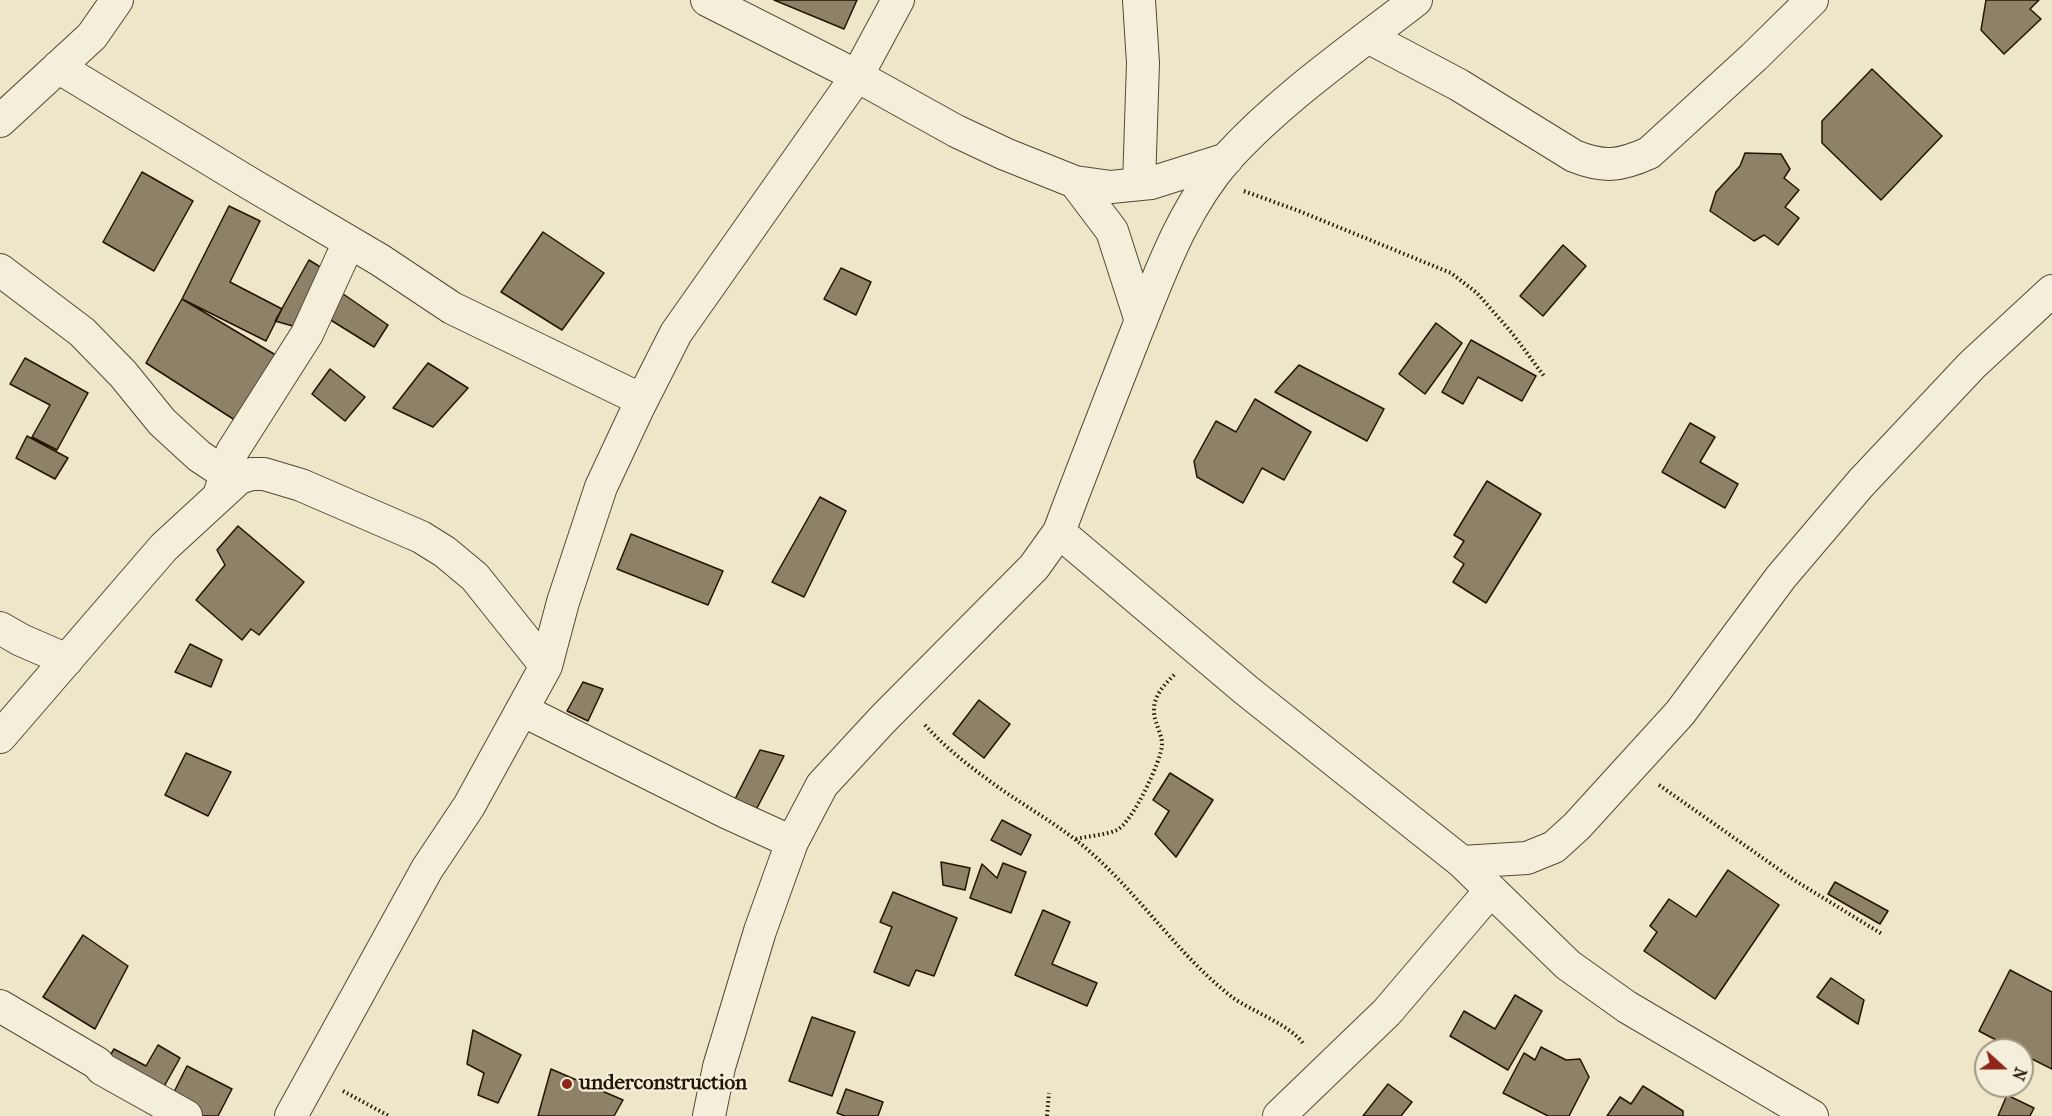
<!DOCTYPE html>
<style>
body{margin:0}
#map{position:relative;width:2052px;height:1116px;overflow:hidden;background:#eee6c8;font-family:"IM FELL French Canon",serif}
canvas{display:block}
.north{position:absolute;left:1974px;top:1038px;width:60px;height:60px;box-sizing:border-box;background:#f4efdb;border:2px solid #a19783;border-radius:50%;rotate:111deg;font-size:16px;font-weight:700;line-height:24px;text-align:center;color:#241400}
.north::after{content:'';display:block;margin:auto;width:21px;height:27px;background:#8f2418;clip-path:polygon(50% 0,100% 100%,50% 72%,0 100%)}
</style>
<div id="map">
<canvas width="2052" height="1116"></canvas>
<div class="north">N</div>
</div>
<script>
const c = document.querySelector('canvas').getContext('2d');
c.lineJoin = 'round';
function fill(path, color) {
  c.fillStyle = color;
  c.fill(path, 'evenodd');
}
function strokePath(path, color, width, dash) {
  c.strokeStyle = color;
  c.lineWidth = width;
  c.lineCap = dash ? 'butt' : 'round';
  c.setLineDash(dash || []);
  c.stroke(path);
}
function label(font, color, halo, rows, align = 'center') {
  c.font = font + ' "IM FELL French Canon",serif';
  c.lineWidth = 4.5;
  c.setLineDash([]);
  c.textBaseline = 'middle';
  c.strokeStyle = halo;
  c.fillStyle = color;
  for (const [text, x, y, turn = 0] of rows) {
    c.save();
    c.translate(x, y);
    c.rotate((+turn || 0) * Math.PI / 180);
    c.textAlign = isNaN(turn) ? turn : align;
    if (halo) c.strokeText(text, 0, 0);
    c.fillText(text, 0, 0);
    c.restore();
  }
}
const building = new Path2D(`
 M774,0H857L844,29Z
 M1986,0H2039L2030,9L2041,19L2004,54L1981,30Z
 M1872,69L1942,136L1881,200L1822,143V121Z
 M1745,153L1781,154L1790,169L1784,178L1799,190L1785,207L1799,218L1778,245L1764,235L1754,241L1710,211L1716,192L1740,166Z
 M142,172L193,201L154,271L103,242Z
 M229,206L260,221L230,282L282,309L266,341L182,299Z
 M543,232L604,273L562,330L501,292Z
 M1563,245L1586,266L1543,316L1520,296Z
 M309,260L330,273L300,328L275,321Z
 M841,268L871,282L856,315L824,299Z
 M336,289L388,325L374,347L321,314Z
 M182,299L284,360L241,424L146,363Z
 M1436,323L1462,343L1425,394L1399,374Z
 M1471,340L1536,376L1522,401L1478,377L1463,404L1442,392Z
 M25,358L88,393L57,450L32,437L50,405L10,384Z
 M428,363L468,388L433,427L393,408Z
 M1299,365L1384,409L1367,441L1275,392Z
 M330,369L365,397L345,421L312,394Z
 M1255,399L1311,432L1284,480L1262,468L1243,503L1197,477L1194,461L1216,421L1236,432Z
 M1690,423L1715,437L1700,462L1738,484L1725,508L1662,472Z
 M27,436L68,458L55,479L16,458Z
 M1487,481L1541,514L1486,603L1453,582L1464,564L1454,557L1464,541L1454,535Z
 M820,497L846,511L804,597L772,582Z
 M238,526L304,582L259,635L251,629L242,640L196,600L225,565L217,550Z
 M631,534L723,571L708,605L617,569Z
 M190,644L222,660L211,687L175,672Z
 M583,682L603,689L588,721L567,711Z
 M979,700L1010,724L984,758L953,734Z
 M760,750L784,756L757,808L734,801Z
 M186,753L231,772L208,816L165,795Z
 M1170,773L1213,800L1176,857L1155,834L1169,811L1153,800Z
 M1002,820L1031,835L1021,855L991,840Z
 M941,862L970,868L965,890L943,885Z
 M1003,863L1026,872L1011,913L970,898L982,864L997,878Z
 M1728,870L1779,905L1715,999L1644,951L1657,932L1650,926L1669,899L1696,917Z
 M1835,882L1888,911L1880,924L1828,894Z
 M893,892L957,918L934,976L916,970L909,986L874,972L892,927L880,922Z
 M1043,910L1070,922L1052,964L1097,983L1087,1006L1015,975Z
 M83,935L128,966L95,1029L43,997Z
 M2010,970L2052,992V1069L2022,1054V1050H2015L1979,1031Z
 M1831,978L1864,1000L1858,1024L1817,997Z
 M1515,995L1542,1011L1508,1070L1450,1036L1464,1011L1495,1029Z
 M812,1017L855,1032L832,1096L789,1081Z
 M473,1030L521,1055L498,1103L478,1095L484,1073L467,1064Z
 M158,1045L180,1058L157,1099L102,1069L114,1049L146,1066Z
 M1541,1047L1566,1060L1580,1059L1589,1077L1569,1116H1548L1503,1093L1524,1053L1535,1060Z
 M187,1066L232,1089L218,1116H200L170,1100Z
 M551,1069L623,1100L614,1116H538Z
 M1388,1084L1412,1102L1401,1116H1363Z
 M1643,1086L1683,1111V1116H1607L1620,1097L1631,1104Z
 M846,1089L883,1102L878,1116H845L837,1113Z
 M2007,1095L2034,1108L2030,1116H1998Z`);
const path = new Path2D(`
 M1244,191L1299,211L1451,273L1477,293L1512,333L1544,376
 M925,725C943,745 965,763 987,779C1020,804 1057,823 1088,850C1140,895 1178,955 1232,997C1251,1011 1293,1026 1304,1045
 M1659,785L1794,880L1882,934
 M1076,839C1089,836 1105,835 1117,830C1132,823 1162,760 1162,744C1162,737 1158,729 1156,722C1149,701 1161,688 1175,674
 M343,1091L389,1116
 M1047,1116L1049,1093`);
const minor = new Path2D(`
 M707,0L857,76L956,131L1005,154L1075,182L1111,187L1151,183L1227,159
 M1368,37L1459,85L1574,156C1604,168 1620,166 1649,153L1754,57L1812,0
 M58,67L249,183L380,260L452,308L642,400
 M0,121L92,36L117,0
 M1075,182L1112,231L1141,321
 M1139,184L1143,63L1139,0
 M0,270L82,332L123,374L162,422L199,456L226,474
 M220,493L232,452L307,334L349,242
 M1059,532L1246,690L1462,862L1568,965L1627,1007L1812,1116
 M0,628L21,640L67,660
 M522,710L728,813L792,842
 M0,737L164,547L239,478L251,474H264L301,485L421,537L445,552L475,577L546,666
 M1462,862L1527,858L1554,847L1577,826L1680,713L1781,577L1861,483L1972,365L2052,291
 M0,1006L97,1063L102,1069L186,1116
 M291,1116L427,869L469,806L546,666L563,602L601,487L638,408L676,333L857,76L898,0
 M709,1116L719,1067L760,931L792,842L822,785L883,719L1034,567L1059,532C1084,465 1110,399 1136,333C1161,271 1183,208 1228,157C1282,98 1353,49 1416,0
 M1279,1116L1387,1012L1491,890`);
const markers = [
 [567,1084,6,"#8f2418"]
];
const poiNames = [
 ["underconstruction",579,1084]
];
fill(building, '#8d8168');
strokePath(building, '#241400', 1.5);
strokePath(minor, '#564832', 34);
strokePath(path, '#241400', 4, [1.5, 3]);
strokePath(minor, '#f4efdb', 32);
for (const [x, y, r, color] of markers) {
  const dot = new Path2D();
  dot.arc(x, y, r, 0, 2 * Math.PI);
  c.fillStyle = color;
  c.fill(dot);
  strokePath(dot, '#f4efdb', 2);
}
label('bold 21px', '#241400', '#f4efdb', poiNames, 'left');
</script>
